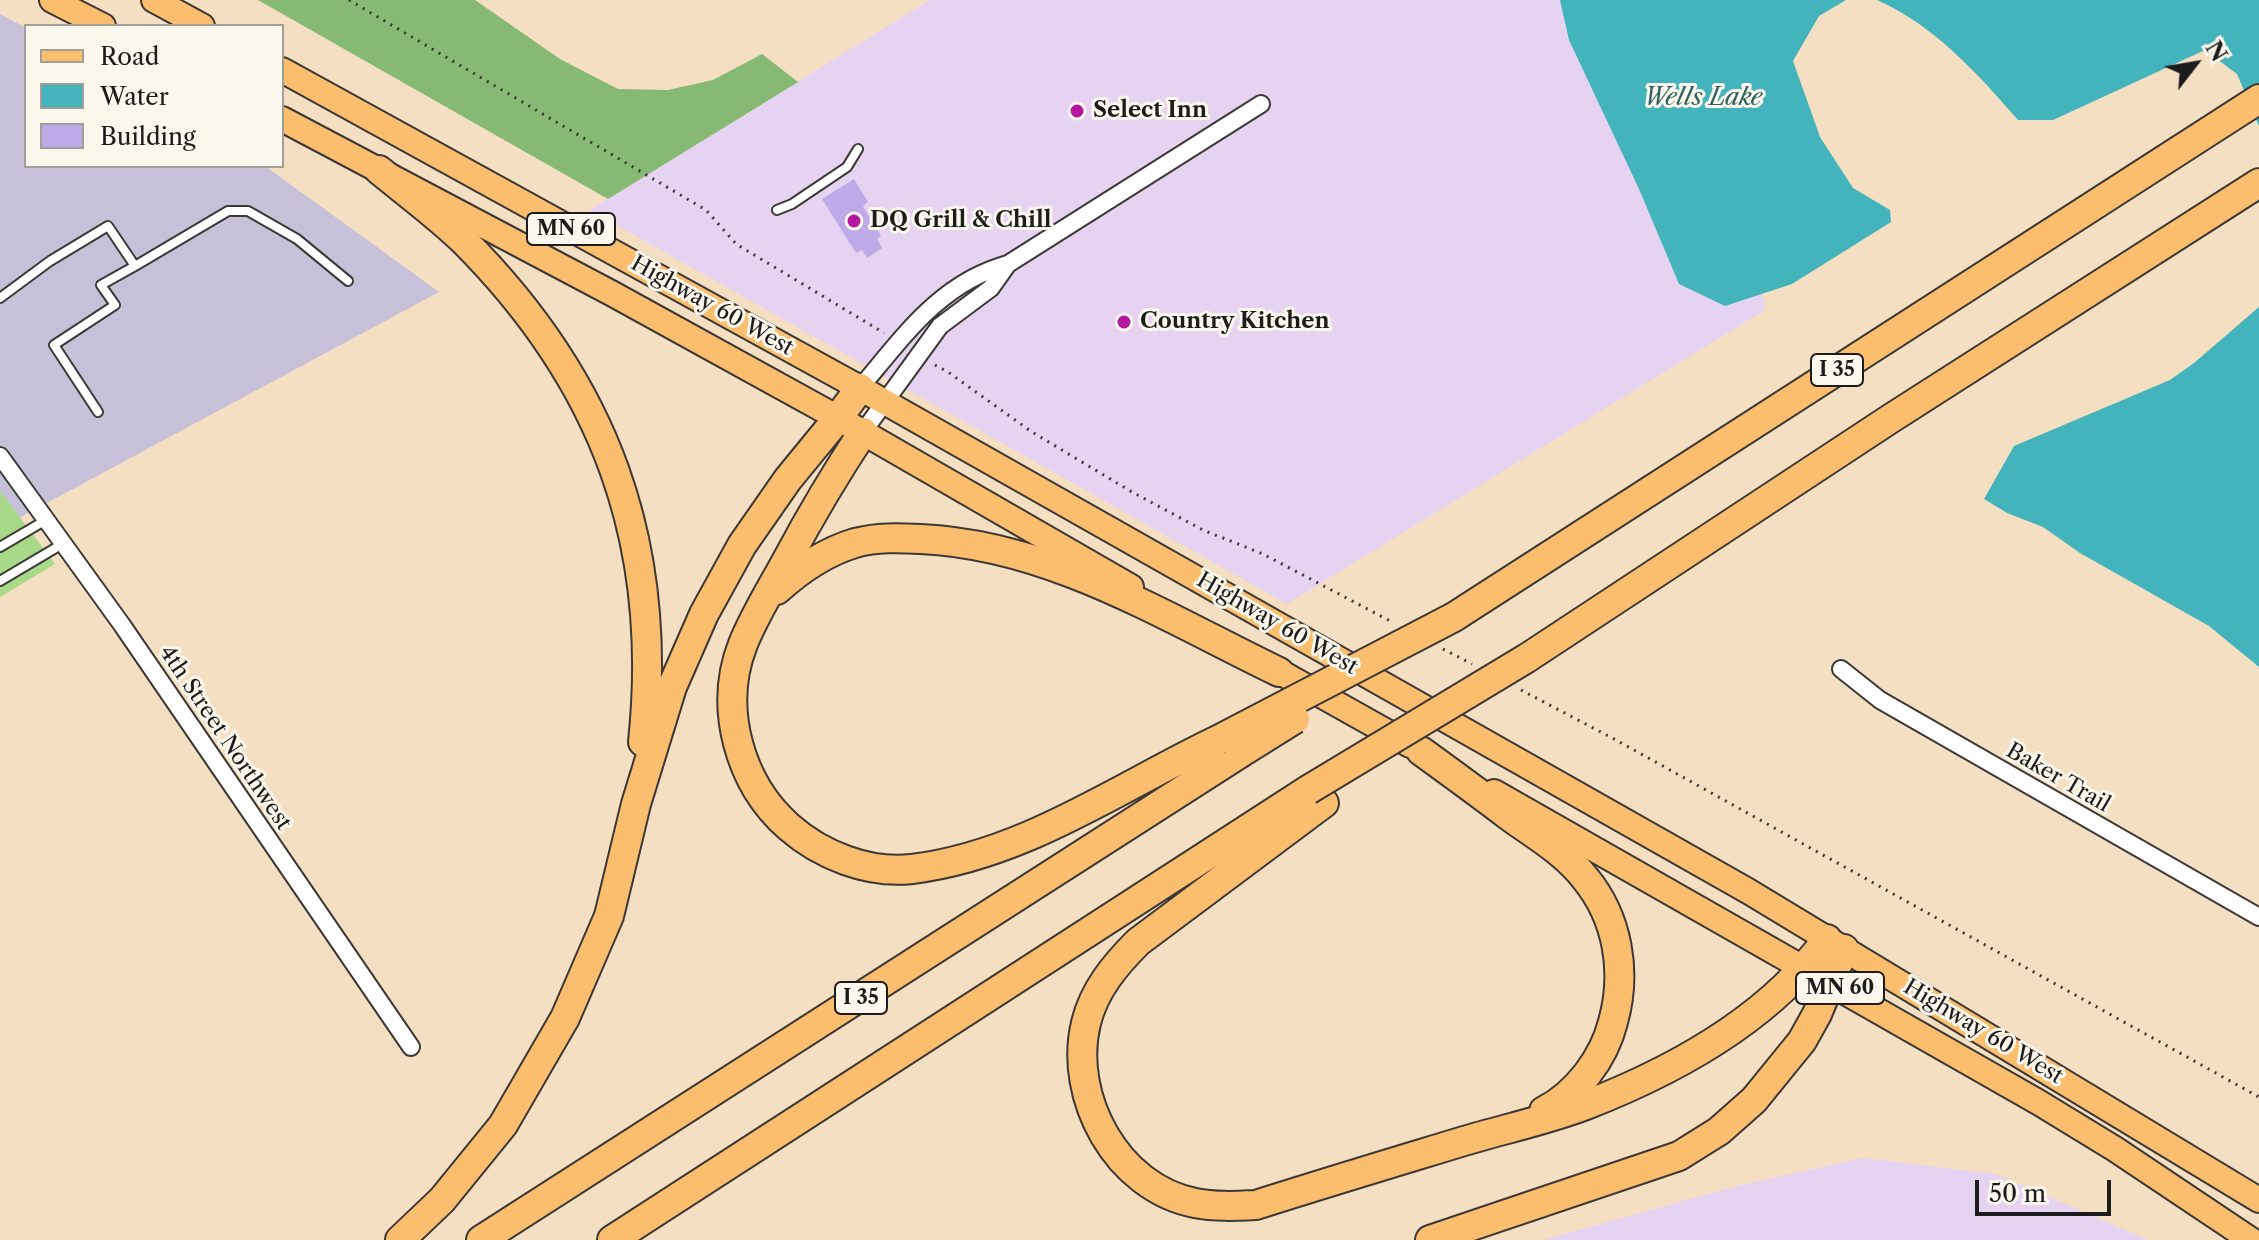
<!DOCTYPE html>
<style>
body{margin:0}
#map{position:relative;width:2259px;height:1240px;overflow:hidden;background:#f4dfc3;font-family:"Libre Caslon Text",serif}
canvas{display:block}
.legend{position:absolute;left:24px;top:24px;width:260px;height:144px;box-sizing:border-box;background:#fbf7ec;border:2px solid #a29f99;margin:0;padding:10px 14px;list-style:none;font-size:24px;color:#1c1c1c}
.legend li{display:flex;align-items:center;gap:16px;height:40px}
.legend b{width:40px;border:2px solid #a29f99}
.north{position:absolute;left:2155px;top:24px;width:80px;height:80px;-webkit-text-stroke:6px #fbf7ec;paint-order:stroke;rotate:59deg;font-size:22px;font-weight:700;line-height:32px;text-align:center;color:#1c1c1c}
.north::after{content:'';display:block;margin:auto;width:28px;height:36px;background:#1c1c1c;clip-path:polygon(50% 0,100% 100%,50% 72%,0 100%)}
.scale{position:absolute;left:1975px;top:1180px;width:136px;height:36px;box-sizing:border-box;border:4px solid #1c1c1c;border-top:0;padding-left:10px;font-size:24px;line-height:28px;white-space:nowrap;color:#1c1c1c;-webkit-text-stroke:6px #fbf7ec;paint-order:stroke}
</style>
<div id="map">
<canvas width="2259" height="1240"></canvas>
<ul class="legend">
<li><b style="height:10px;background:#fbbd6e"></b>Road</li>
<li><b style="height:22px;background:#43b3bc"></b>Water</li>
<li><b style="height:22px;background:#bfaae9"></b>Building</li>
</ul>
<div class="north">N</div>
<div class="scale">50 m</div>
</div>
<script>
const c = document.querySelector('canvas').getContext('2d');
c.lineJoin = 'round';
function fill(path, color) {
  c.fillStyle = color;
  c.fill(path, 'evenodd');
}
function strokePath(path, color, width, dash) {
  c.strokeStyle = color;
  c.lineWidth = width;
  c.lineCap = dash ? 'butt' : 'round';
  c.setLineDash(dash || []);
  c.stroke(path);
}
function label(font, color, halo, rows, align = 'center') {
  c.font = font + ' "Libre Caslon Text",serif';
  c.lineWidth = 6;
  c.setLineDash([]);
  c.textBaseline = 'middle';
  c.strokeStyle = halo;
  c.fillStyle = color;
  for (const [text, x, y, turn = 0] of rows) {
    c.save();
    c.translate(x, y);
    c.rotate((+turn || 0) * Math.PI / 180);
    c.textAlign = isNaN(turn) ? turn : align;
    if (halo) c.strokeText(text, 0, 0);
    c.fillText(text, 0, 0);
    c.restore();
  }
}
const built = new Path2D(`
 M930,0H1721L1765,310L1287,604L590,210Z
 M1863,1158L1996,1174L2148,1240H1543L1741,1185Z`);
const industrial = new Path2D(`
 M0,14L26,28V166H265L439,292L19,518L0,492Z`);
const green = new Path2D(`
 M0,491L55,564L0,597Z`);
const forest = new Path2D(`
 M258,0H475L560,59L618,89L668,90L713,80L762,54L798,82L608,199Z`);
const water = new Path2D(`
 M1560,0H1846L1819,16L1793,61L1820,137L1853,188L1890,210L1891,222L1792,284L1725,306L1679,284L1639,189L1569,40Z
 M1877,0H2259V126L2237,74L2205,50L2053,120H2018C1978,74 1934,25 1877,0Z
 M2259,307V667L2209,626L2080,553L2043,527L2007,513L1984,499L2014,446L2170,380L2194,363Z`);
const building = new Path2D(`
 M854,179L868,202L863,206L881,236L877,239L882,248L867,258L862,250L856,253L822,199Z`);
const path = new Path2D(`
 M349,0L706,210L736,244L884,333
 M935,365L948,372L1032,432L1132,492L1203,530L1263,554L1394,623
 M1443,649L1472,664
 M1521,690L1616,740L2259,1097`);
const service = new Path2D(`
 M777,210L792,204L847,167L858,149
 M0,298L50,261L108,226L135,266L228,211H248L297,239L348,281
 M98,412L54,345L115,305L101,285L135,266
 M0,547L46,520
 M0,581L64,543`);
const minor = new Path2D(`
 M860,388C904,336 940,283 1008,264L1261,104
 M863,432L940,326L991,288L1008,264
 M0,456L122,625L411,1047
 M1841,669L1880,700L2259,917`);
const primary = new Path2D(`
 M52,0L103,26
 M154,0L202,26
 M282,70L860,388L1748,891L2259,1200
 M282,119L613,294L838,418L1131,587
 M1264,663L1410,745
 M1494,792L2038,1102L2115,1149L2251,1240`);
const motorway = new Path2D(`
 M379,170C407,193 437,215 463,240C605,382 664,542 643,742
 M863,432C836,473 811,515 788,558C773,586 755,614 743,644C718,707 739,783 789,827C821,855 868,874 912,869C1025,855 1119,787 1218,740
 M777,590C799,570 825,552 855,543C877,537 899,538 921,539C1051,545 1165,617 1279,672
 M1454,617L2259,99
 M1527,658L1890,419L2259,183
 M1421,751C1450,772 1480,794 1509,816C1535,835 1565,852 1585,878C1618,918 1627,972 1613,1022C1604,1058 1577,1094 1544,1111
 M1324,803L1138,942C1115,965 1094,990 1086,1023C1068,1097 1117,1188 1195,1203C1215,1207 1235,1206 1256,1205C1325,1183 1395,1162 1464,1141C1504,1129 1547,1120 1586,1105C1676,1070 1770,1018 1827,939
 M400,1240L442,1200L503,1125L565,1018L609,916L636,804L672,687L704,614L742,545L788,479L838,418L860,388
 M481,1240L1239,754
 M612,1240L1308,790
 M1430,1240L1679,1156L1719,1131L1754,1100L1802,1041L1817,1014L1844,949`);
const motorwayBridge = new Path2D(`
 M1218,740L1454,617
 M1239,754L1295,719
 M1308,790L1527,658`);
const markers = [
 [1077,111,8,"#b5179e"],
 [854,221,8,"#b5179e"],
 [1124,322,8,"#b5179e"]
];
const shields = [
 [571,229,88],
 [1837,370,52],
 [1840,988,88],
 [861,998,52]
];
const shieldNames = [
 ["MN 60",571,229],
 ["I 35",1837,370],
 ["MN 60",1840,988],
 ["I 35",861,998]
];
const poiNames = [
 ["Select Inn",1093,111],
 ["DQ Grill & Chill",870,221],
 ["Country Kitchen",1140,322]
];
const streetNames = [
 ["Highway 60 West",712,306,29],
 ["Highway 60 West",1277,624,30],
 ["4th Street Northwest",225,738,56],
 ["Baker Trail",2058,778,30],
 ["Highway 60 West",1983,1032,31]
];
const waterNames = [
 ["Wells Lake",1703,98]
];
fill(built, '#e5d3f1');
fill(industrial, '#c7c0d9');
fill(green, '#a7d988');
fill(forest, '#85b974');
fill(water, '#43b3bc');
fill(building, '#bfaae9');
strokePath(service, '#3c3935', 12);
strokePath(minor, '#3c3935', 20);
strokePath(primary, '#3c3935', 28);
strokePath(motorway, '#3c3935', 32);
strokePath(path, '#3c3935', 3, [2, 6]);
strokePath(service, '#fff', 8);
strokePath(minor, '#fff', 16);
strokePath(primary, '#fbbd6e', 24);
strokePath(motorway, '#fbbd6e', 28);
strokePath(motorwayBridge, '#3c3935', 32, []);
strokePath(motorwayBridge, '#fbbd6e', 28);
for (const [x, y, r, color] of markers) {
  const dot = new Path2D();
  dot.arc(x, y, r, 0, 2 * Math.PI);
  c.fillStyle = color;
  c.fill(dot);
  strokePath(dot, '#fbf7ec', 3);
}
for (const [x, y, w] of shields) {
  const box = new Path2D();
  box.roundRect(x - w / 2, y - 16, w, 32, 6);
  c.fillStyle = '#fbf7ec';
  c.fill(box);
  strokePath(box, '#1c1c1c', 2);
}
label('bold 20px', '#1c1c1c', null, shieldNames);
label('bold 22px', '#1c1c1c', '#fbf7ec', poiNames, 'left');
label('22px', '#1c1c1c', '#fbf7ec', streetNames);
label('italic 24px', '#2e6064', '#fbf7ec', waterNames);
</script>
